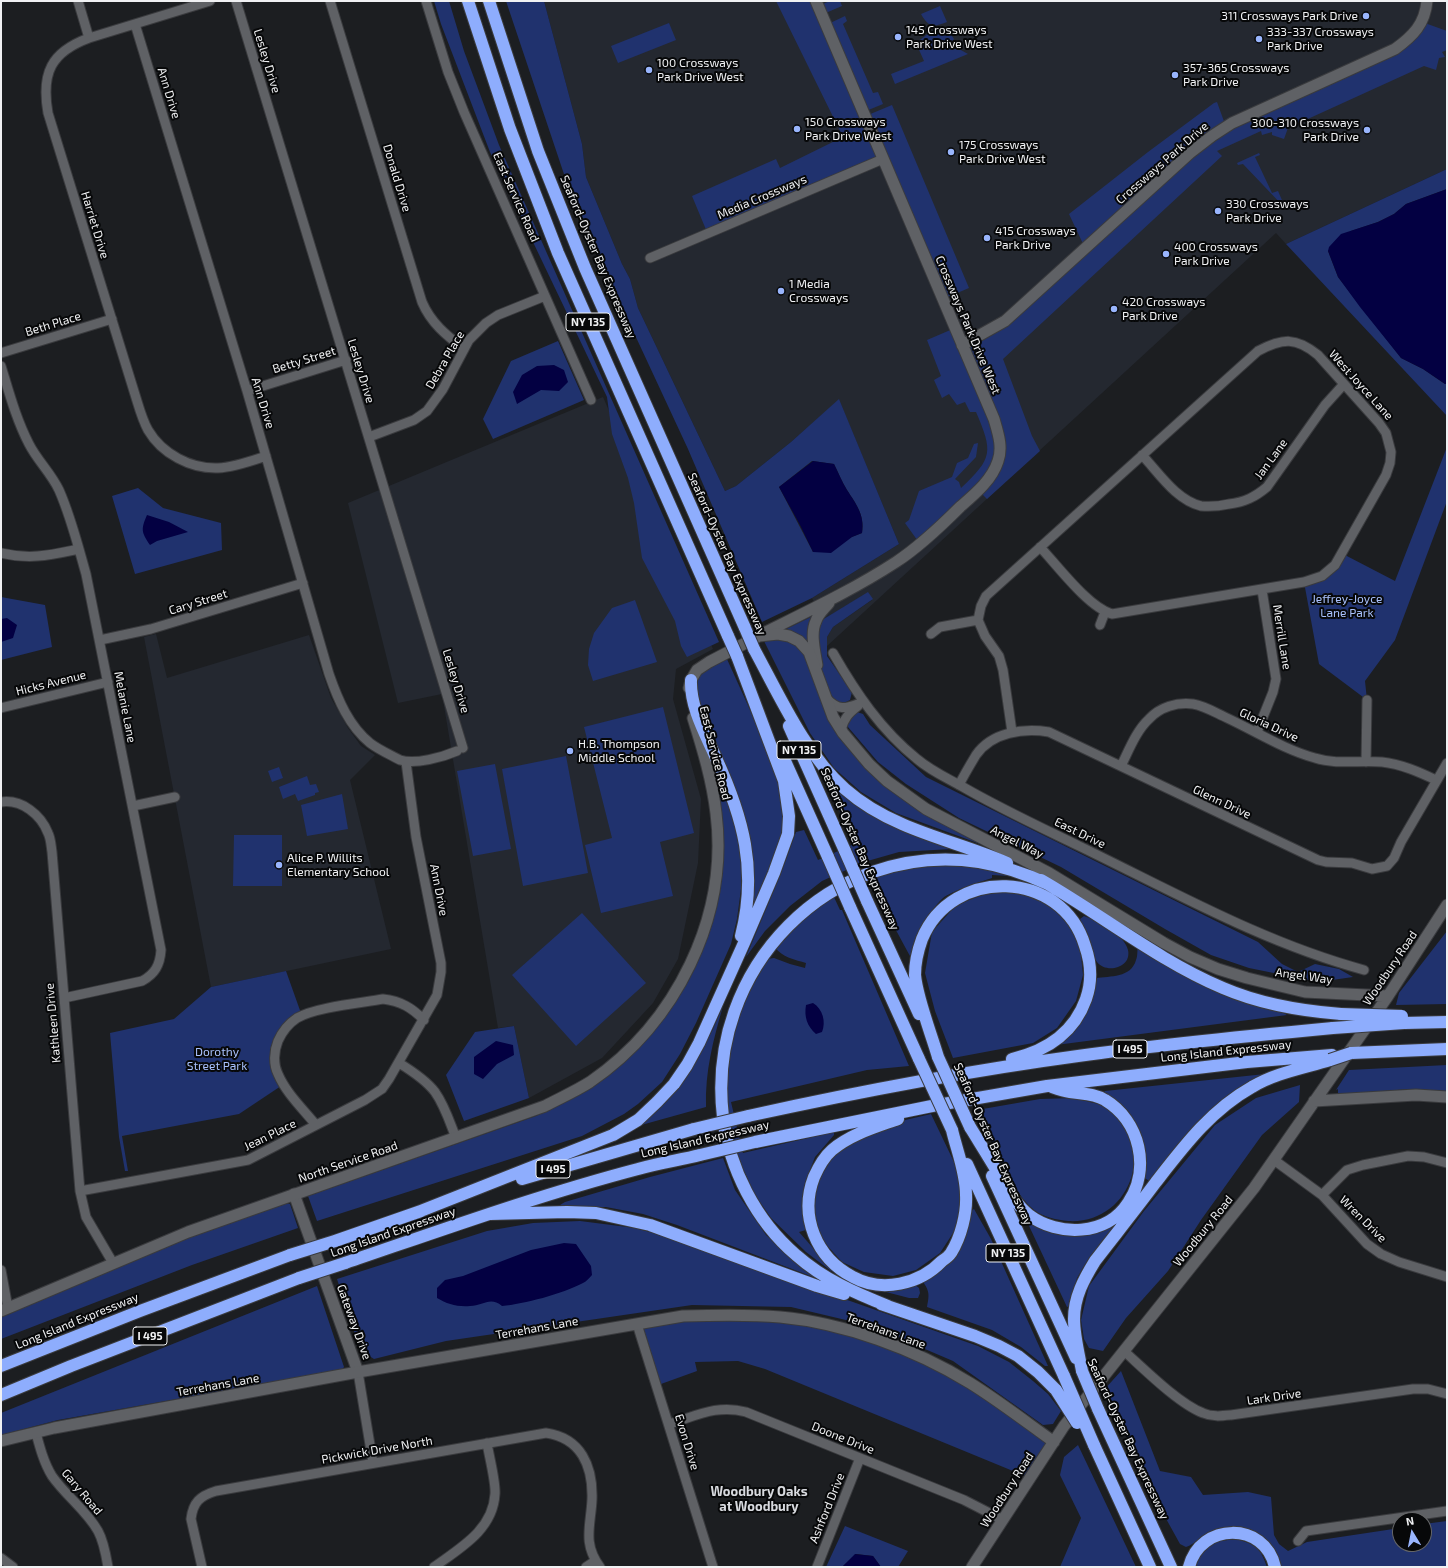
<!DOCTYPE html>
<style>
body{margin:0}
#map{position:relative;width:1448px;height:1568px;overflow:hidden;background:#1c1e21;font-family:"Exo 2",sans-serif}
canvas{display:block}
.frame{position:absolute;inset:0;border:2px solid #f0f1f3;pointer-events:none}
.north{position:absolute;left:1392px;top:1512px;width:40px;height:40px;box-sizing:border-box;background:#070809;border:1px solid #646567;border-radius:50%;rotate:350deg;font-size:11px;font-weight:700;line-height:16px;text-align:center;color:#f0f1f3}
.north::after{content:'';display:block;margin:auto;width:14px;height:18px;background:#99b5fd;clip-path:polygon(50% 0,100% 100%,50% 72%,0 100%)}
</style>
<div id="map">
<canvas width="1448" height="1568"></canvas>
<div class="frame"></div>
<div class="north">N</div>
</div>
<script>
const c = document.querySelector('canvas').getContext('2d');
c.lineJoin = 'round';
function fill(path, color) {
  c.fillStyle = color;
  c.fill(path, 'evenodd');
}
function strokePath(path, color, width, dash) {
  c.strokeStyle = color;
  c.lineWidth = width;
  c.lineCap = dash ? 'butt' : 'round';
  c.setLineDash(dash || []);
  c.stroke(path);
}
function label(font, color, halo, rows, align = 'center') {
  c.font = font + ' "Exo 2",sans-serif';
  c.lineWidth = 4;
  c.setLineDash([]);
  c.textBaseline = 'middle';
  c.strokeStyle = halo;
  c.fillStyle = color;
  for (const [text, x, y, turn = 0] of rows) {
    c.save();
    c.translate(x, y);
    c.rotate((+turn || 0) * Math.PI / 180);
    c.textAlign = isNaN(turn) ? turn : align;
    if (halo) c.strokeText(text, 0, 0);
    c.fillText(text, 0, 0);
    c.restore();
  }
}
const built = new Path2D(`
 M544,1H1447V169L1286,244L1276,233L827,646V637L833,627L872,600L868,593L822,620L812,598L899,544L839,400L791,442L736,486L725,491L638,308L630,279L622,264L586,177L582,144Z
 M603,397L713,649L676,669L673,699L701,799L698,863L678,959L653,1003L602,1058L529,1098L514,1026L498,1028L442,694L398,703L348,503Z
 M156,634L167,678L309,635L331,698L348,728L361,746L375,755L350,780L391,949L211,987L144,637Z`);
const green = new Path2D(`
 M434,1H449L464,51L499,145L719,642L687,657L681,646L675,621L642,558L634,503L628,478L612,434L607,397L490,152L441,24Z
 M506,1H544L582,144L586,177L622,264L630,279L638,308L725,491L736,486L791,442L839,399L899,544L812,598L762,622L688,449L574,204ZM812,461L834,464C838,472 842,482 847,490C856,504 865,515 862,533L813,552L779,487Z
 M776,1H816L818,6L830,1H840L842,6L821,15L826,25L845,16L847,21L843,24L873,93L878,92L883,104L866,111L868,115L892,105L969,288L943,299L883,159L707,232L692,196L776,159L780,168L843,137Z
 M940,6L947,22C933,27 929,28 921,14Z
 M1422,22L1447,31V50L1442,52L1445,57L1439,58L1436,70L1424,66L1288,128L1284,139L1272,135V132L1262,135L1261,131L1217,151L1222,156L1003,359L1032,436L1040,451L987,499L978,490L920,544L905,523L909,520L919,491L952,477L957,463L968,458L974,444L978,443L976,457L955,479L959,482L961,488C993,458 993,452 976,412H970L965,402L957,405L949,394L942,398L934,380L941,376L927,340L955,328L962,345L997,326L1085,248L1069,214L1148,152L1214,103L1217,102L1226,127L1395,49Z
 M669,23L676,40L618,63L611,46Z
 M948,30L954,39L950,44L968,54L895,84L891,74L924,61L916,43L929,33L936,34Z
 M1259,153L1260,155L1255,157L1272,193L1278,191L1285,207H1284L1243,164L1238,165L1237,163Z
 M1447,169V189L1406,204L1394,214L1378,222L1351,231L1328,251L1338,277L1401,358L1423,369L1445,384H1447V416L1286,244Z
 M558,341L584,400L493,439L483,419L511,361Z
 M1447,447V501L1395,640L1365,681L1367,700L1319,664L1304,582L1314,580L1343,554L1395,581Z
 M138,488L163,508L221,523L222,550L135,574L112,496Z
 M868,592L873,599L833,627L827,637V656L852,692L850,700L842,704L837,703C819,683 817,645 818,619L822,624V620Z
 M1,597L45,605L52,647L1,660Z
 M635,600L657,662L593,681L588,665L589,649L594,633L612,608Z
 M813,616L810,640L806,641L784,630Z
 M780,637L802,648L860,757L991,848L896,813L861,792L834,768L810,733L763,639Z
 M726,657L756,723L780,783L785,828L759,897L751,908L753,881L695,699C696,670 704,671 726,657Z
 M663,707L694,833L660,842L673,896L601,913L585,845L612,838L584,727Z
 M857,712L863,714L870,725L926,777L1258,942L1282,964L1298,972L1315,964L1339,969L1353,977L1318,982L1249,968L1211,955L1165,929L1061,867L959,818L906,784L878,762L848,727L847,722Z
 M566,756L588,873L523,886L502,769Z
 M495,764L511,849L473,856L457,771Z
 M279,767L283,778L272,782L268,771Z
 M821,769L851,797L952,847V849L899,852L864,862L822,881L790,906L765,931L746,957L781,873L796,832L804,830L818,860L854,844Z
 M717,771L731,804L741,857V889L737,919L731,944L696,1023L680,1054L662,1082L638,1104L624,1114L582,1136L317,1221L308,1196L536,1116L588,1089L636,1051L671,1009L689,980L703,948L717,903L723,849L721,809L715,772Z
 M307,776L310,785L316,784L319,792L315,793V795L298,801L295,794L283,799L279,787Z
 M342,794L348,829L307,836L301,805Z
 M234,835H282V886H233Z
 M924,864L993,868L1032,883L1010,876L992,875V878C982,881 950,892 943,898C926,914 920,937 911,958L877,895L869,878Z
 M998,889L1040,898L1064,915L1080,945L1083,975L1076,1001L1057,1028L1033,1043L953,1058L935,1011L925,973L932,932L956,905Z
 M833,895L840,910H842L909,1066L867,1070L731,1102L743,1153L834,1132V1135L815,1157L805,1183L803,1209L807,1227L806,1230L799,1232L827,1264L846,1276L831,1271L806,1252L771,1218L755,1195L739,1161L732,1140L725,1109L728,1047L744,995L767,959L774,958L790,964L805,968L806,963C796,960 781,957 775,947L778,940Z
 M582,913L646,983L576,1046L512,975Z
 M1084,916C1097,920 1125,935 1128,950C1132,968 1106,974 1097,962C1092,956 1093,948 1090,942C1087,934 1083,927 1080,919Z
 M1447,931V1004L1396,1005L1399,993Z
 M1138,944L1278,1010L1287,1015L1056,1045L1096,978C1110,976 1131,978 1136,960C1138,956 1137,949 1138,944Z
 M286,971L302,1016L297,1018L276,1048L284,1084L239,1114L122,1136L128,1171H125L119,1137L110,1033L174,1019L211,987Z
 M723,1006C713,1041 705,1071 706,1107L627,1129L691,1066L712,1031Z
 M514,1026L529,1098L464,1121L446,1075L475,1032Z
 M1447,1065V1091L1411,1089L1341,1094L1338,1093V1089L1336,1090L1349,1070Z
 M1265,1074L1235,1092L1151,1182L1143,1177L1145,1156L1140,1131L1127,1110L1116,1101L1103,1093L1105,1091Z
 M1300,1085L1299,1102L1262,1135L1201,1220L1168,1271L1126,1318L1103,1351L1089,1348L1084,1339L1081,1320L1089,1286L1144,1211L1215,1125L1256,1098Z
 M1074,1098C1083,1101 1099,1103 1106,1107C1160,1143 1131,1225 1068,1221C1057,1220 1043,1217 1034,1210C1017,1196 1008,1175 999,1157C992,1141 984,1126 977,1110L1040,1099Z
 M931,1114L954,1162L961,1187V1201L955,1230L940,1253L916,1270L893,1276L864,1272L842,1262L824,1242L815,1220L814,1193L820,1172L833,1154L852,1139L901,1121Z
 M723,1158L735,1190L766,1235L813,1275V1277L677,1225L643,1214L606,1207H564L560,1205L565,1202L650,1177Z
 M280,1203H286L290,1204L298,1228L192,1265L1,1339V1314L183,1240Z
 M974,1209L991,1239L1048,1366H1045L1021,1347L992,1330L927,1307C930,1293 929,1290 921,1279L936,1272L971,1211Z
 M1023,1213L1049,1229L1106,1225L1113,1229L1089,1258L1077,1278L1070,1306L1067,1307Z
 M580,1221L635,1228L672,1238L769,1275L799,1283L978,1346L1009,1362L1033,1381L1048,1394L1061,1411L1053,1424L1043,1425L953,1361L871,1326L791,1307L692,1305L446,1341L374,1359L360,1350L337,1279L487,1231L533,1223Z
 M914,1284L919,1288L920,1293L918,1298H909L886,1292L888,1286Z
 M317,1286L344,1367L342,1370L58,1420L1,1435V1413Z
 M729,1318L808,1324L877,1341L928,1365L1015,1415L1054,1442L1030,1478L765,1369L738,1361L695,1362L697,1371L661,1384L643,1327L683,1320Z
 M1121,1371L1160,1471L1191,1477L1203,1495L1248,1492L1271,1497L1274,1535L1279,1544L1288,1551L1307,1542L1400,1528V1544H1424V1524L1447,1521V1567H1280C1279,1560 1278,1552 1273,1547C1259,1529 1229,1522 1209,1532C1200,1537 1195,1544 1186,1547L1180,1544L1164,1515L1124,1429L1114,1413L1103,1391Z
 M1078,1445L1136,1567H1060L1081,1518L1060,1475L1064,1457Z
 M845,1526L908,1551L898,1567H881L873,1556L856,1554L842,1567H826Z
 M1236,1539C1256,1545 1260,1547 1267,1567H1196C1196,1558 1208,1545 1216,1542C1222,1540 1230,1540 1236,1539Z`);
const water = new Path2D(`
 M1447,189V384H1445L1423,369L1401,358L1360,307L1338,277L1328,251L1329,247L1341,234L1378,222L1394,214L1406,204Z
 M554,365L564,370L568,382L559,391L541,390L517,404L513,392L522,375L537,366Z
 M813,461L834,464C838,472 842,482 847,490C856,504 865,515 862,533L852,537L831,553L813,552L800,525L779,487Z
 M147,515L169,522L188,532L157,541L150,545C141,532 141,529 147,515Z
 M7,618L17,625L13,638L1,642V619Z
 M813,1003C823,1009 826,1022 822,1032L816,1034C807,1026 804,1017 806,1005Z
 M496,1041L513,1045L514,1055L497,1064L483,1079L474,1074V1057Z
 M564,1243L576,1244L591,1266L592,1275C589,1278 586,1282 583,1283C562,1294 524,1304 502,1306C490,1296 483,1306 470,1306C457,1307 447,1304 437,1298V1288L445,1280L463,1276L531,1250Z
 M855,1554L873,1556L881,1567H842Z`);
const minor = new Path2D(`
 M78,1L89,38
 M210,1L89,38C51,52 41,73 48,113L137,401C140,411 143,421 148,430C162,454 191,469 218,468C235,467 251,461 266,456
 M236,1L463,748
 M330,1L422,302C431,323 446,335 464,349
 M426,1L448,72L464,112L591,400
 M135,24L247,391L329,674C338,700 349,726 370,743C379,750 391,755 400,760C415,765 443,757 457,751
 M650,258L883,159
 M1,353L112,319
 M1,366C9,392 16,419 29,444C37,460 51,473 59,490C71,517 78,546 86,574L161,950C160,965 155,974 142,981L64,998
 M247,391L346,360
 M369,437L414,420L427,411L443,389L469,340L486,323L498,315L545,296
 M1142,455C1159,473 1176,500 1201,506C1211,507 1220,506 1229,504C1245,502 1255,497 1267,487L1325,405L1344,384
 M1,553C31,560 50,555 79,549
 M1100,625L1105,612
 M931,634L940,627L978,620
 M100,640L151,629L303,583
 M833,653C856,693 881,730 917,759C931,771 947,778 963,787C1001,809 1040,827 1079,846C1172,891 1264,943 1364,970
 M827,699C840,712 846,708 863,702
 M1,708L108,682
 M841,730C844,718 849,713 858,706
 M1012,732L1003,670L999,656L985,636L978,620L981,606L986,596L1258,351C1283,338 1296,337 1318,355L1379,423L1386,433L1391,452L1390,463L1386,475L1335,565L1322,576L1304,582L1112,614C1088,607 1057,565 1040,547
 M1257,732L1273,692L1276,679L1262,590
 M1366,762L1367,700
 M1121,766C1129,750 1136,731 1149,719C1160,707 1177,702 1193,704C1205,706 1216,713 1227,718C1255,731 1285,750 1315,758C1337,765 1360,760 1382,762C1401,764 1419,772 1436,780
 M959,785C964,775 970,765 976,755C992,732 1023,728 1049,732L1318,860L1326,862L1352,863L1372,869L1387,866L1394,858L1401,842L1447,763
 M1,802C22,799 41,815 48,833C51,839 51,846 52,852L80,1191L86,1217L113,1263
 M133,806L175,797
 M399,1063C412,1071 426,1080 435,1092C445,1106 450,1123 456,1138
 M316,1125C303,1109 286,1093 278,1074C273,1064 274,1051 278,1041C282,1032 288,1024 297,1018C316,1007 361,1003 383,999C401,1001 412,1008 424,1020
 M1274,1160L1322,1195L1367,1244L1381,1254L1399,1262L1447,1277
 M80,1191L248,1160L365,1100L382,1089L389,1079L437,995L441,972V963L416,837L406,762
 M1322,1195L1347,1170L1363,1165L1408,1156L1424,1157L1447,1163
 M1,1270L8,1308
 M637,1324L713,1567
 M1124,1351C1144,1369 1179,1404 1203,1413C1212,1417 1221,1416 1231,1415L1413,1389H1428L1447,1394
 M358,1372L373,1463
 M669,1424C696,1416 717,1404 746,1412L964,1500L1003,1520
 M36,1433C40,1448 44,1463 52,1476C66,1496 86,1510 98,1531C104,1542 106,1555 108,1567
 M1298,1541L1306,1531L1447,1511
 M1,1558L13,1567
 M202,1567L191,1519C193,1502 200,1496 216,1491L546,1433C581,1438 593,1466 592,1499C591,1525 582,1543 600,1567
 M434,1567C460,1548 493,1530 495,1494C496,1482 489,1456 487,1443
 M586,1567L595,1561
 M817,1567L860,1458`);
const tertiary = new Path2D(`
 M962,345L1005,321L1190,153L1212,136L1232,123L1395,49C1413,36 1425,24 1427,1
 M760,635C806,612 853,590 896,562C919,547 940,527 960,507C975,494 992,480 998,461C1003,447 998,433 994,419L816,1
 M817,665C815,652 810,633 816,621C818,614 824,609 829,603
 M294,1194L358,1372`);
const secondary = new Path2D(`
 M689,688L691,680L697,670L709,662L759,636L778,634L789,636L799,641L809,652L833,717L843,733L869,764L887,781L926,809L1049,873L1164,943L1190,957L1218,969L1247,978L1305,992L1388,996
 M1314,1101L1416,1095L1447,1097
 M1,1311L188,1232L545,1106C560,1098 576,1091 590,1082C676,1023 729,917 716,813C712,780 703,750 693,718
 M1,1441L54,1428L358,1372L683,1316C715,1315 747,1314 780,1317C844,1323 915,1349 970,1383C999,1401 1026,1422 1054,1442
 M972,1567L1064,1426L1254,1188L1388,996L1447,905`);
const motorway = new Path2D(`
 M468,1L510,129L558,253L728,636
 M489,1L538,151L585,268L745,628
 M754,649C779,695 806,755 845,789C862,804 881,815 902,824C936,839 973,848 1007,863
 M691,680C690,707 705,733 716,758C743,817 758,870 741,936
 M789,726L845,851
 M785,761L828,857
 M1041,880C1102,915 1159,961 1223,988C1260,1004 1302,1011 1341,1014
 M867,901L919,1014
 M850,907L919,1059
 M1404,1023L1447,1022
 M1351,1053L1447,1049
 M938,1057C931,1033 917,998 915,975C915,963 918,950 922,939C952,866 1062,869 1085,946C1091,963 1092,982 1086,999C1074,1033 1046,1051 1012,1059
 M748,1116C857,1092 967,1071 1078,1056C1163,1044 1248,1036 1333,1028
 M898,1119C876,1127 851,1134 832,1150C824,1157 818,1168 814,1177C799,1216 816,1258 853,1277C882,1293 920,1284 942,1261C945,1259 949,1256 951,1253C961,1237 967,1213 966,1195C966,1173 957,1151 952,1130
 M970,1127C980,1143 990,1160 1000,1176C1008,1189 1016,1205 1029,1215C1058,1237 1107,1236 1128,1203C1151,1169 1140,1121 1105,1100C1094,1093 1082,1094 1070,1092C1064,1091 1058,1089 1052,1087
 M755,1142L932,1106L1047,1086L1247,1062L1332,1055
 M967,1164L1064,1376
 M992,1176L1076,1358
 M522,1179L694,1129
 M413,1214L613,1135L638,1120L657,1102L674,1084L687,1065L699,1043L744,943L774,873L788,834L789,816L784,781L737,656
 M490,1214L567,1212L596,1213L650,1225L817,1286L844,1294
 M335,1241L421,1211
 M345,1263C442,1230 539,1195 638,1169C658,1163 680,1160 700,1155
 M881,1304L975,1336L999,1346L1018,1356L1038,1372L1056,1390
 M888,1306C855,1293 823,1279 796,1255C756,1221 729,1168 723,1117C705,969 830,840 979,862C1003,866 1026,874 1048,884
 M1,1366L140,1311L290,1255
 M1082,1371C1079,1355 1074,1335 1074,1319C1074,1297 1084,1279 1095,1261C1115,1235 1136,1209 1156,1182C1184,1146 1211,1110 1252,1087C1275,1073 1304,1068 1330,1060
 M1,1395L71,1366L299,1278
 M1098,1409L1171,1567
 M1094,1445L1150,1567
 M1189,1567C1200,1522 1265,1521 1275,1567`);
const motorwayBridge = new Path2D(`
 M745,628L754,649
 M728,636L737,656
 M845,851L867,901
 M828,857L850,907
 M1341,1014L1402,1016
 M1333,1028L1404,1023
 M938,1057L970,1127
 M919,1059L952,1130
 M1330,1060L1351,1053
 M694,1129L748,1116
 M700,1155L755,1142
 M290,1255L335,1241
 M299,1278L345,1263
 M1082,1371L1098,1409
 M1064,1376L1094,1445
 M1056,1390L1077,1423`);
const markers = [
 [1366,16,4,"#99b5fd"],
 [898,37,4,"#99b5fd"],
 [1259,39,4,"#99b5fd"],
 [649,70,4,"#99b5fd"],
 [1175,75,4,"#99b5fd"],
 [797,129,4,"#99b5fd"],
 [1367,130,4,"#99b5fd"],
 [951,152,4,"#99b5fd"],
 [1218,211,4,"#99b5fd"],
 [987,238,4,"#99b5fd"],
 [1166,254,4,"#99b5fd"],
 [781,291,4,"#99b5fd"],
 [1114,309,4,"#99b5fd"],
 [570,751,4,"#99b5fd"],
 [279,865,4,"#99b5fd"]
];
const shields = [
 [588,322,44],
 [799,750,44],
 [1130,1049,34],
 [553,1169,34],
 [1008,1253,44],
 [150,1336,34]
];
const shieldNames = [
 ["NY 135",588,322],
 ["NY 135",799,750],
 ["I 495",1130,1049],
 ["I 495",553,1169],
 ["NY 135",1008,1253],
 ["I 495",150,1336]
];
const poiNames = [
 ["311 Crossways Park Drive",1358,16,"right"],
 ["145 Crossways",906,30],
 ["Park Drive West",906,44],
 ["333-337 Crossways",1267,32],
 ["Park Drive",1267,46],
 ["100 Crossways",657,63],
 ["Park Drive West",657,77],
 ["357-365 Crossways",1183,68],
 ["Park Drive",1183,82],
 ["150 Crossways",805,122],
 ["Park Drive West",805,136],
 ["300-310 Crossways",1359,123,"right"],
 ["Park Drive",1359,137,"right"],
 ["175 Crossways",959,145],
 ["Park Drive West",959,159],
 ["330 Crossways",1226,204],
 ["Park Drive",1226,218],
 ["415 Crossways",995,231],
 ["Park Drive",995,245],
 ["400 Crossways",1174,247],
 ["Park Drive",1174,261],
 ["1 Media",789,284],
 ["Crossways",789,298],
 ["420 Crossways",1122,302],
 ["Park Drive",1122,316],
 ["H.B. Thompson",578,744],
 ["Middle School",578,758],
 ["Alice P. Willits",287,858],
 ["Elementary School",287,872]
];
const streetNames = [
 ["Lesley Drive",267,61,73],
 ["Ann Drive",169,93,73],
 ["Crossways Park Drive",1162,163,-41],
 ["Donald Drive",397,178,73],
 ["East Service Road",516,197,66],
 ["Media Crossways",762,197,-23],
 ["Harriet Drive",95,225,73],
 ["Seaford-Oyster Bay Expressway",598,257,67],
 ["Beth Place",53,324,-17],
 ["Crossways Park Drive West",968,325,67],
 ["Betty Street",304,360,-17],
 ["Debra Place",445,360,-60],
 ["Lesley Drive",361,371,73],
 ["West Joyce Lane",1361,385,48],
 ["Ann Drive",263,403,73],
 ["Jan Lane",1271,459,-54],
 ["Seaford-Oyster Bay Expressway",727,554,66],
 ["Cary Street",198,602,-17],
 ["Merrill Lane",1282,637,81],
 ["Lesley Drive",456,681,73],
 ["Hicks Avenue",51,683,-14],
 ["Melanie Lane",125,707,79],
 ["Gloria Drive",1269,725,25],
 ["East Service Road",715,753,76],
 ["Glenn Drive",1222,802,25],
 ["East Drive",1080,833,26],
 ["Angel Way",1017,842,27],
 ["Seaford-Oyster Bay Expressway",860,849,66],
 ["Ann Drive",439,890,79],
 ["Woodbury Road",1390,968,-56],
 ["Angel Way",1304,976,8],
 ["Kathleen Drive",53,1023,-95],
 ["Long Island Expressway",1226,1051,-6],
 ["Jean Place",270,1135,-26],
 ["Long Island Expressway",705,1139,-13],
 ["Seaford-Oyster Bay Expressway",993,1144,66],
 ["North Service Road",348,1162,-19],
 ["Wren Drive",1363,1219,45],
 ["Woodbury Road",1203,1231,-51],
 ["Long Island Expressway",393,1232,-19],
 ["Long Island Expressway",77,1321,-22],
 ["Gateway Drive",354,1322,70],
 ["Terrehans Lane",537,1328,-10],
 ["Terrehans Lane",886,1331,20],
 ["Terrehans Lane",218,1385,-10],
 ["Lark Drive",1274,1397,-8],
 ["Doone Drive",843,1438,22],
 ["Seaford-Oyster Bay Expressway",1128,1439,65],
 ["Evon Drive",687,1442,73],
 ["Pickwick Drive North",377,1450,-10],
 ["Woodbury Road",1007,1490,-57],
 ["Gary Road",82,1492,50],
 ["Ashford Drive",827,1508,-68]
];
const parkNames = [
 ["Jeffrey-Joyce",1347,599],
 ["Lane Park",1347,613],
 ["Dorothy",217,1052],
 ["Street Park",217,1066]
];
const neighbourhoodNames = [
 ["Woodbury Oaks",759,1492],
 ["at Woodbury",759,1507]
];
fill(built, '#242830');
fill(green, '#20326e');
fill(water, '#030042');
strokePath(minor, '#3a3b3e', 11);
strokePath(tertiary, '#3a3b3e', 13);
strokePath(secondary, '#3a3b3e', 13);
strokePath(motorway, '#3a3b3e', 14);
strokePath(minor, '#5f6165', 9);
strokePath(tertiary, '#5f6165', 11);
strokePath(secondary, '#5f6165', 11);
strokePath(motorway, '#8eadfd', 12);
strokePath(motorwayBridge, '#3a3b3e', 14, []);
strokePath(motorwayBridge, '#8eadfd', 12);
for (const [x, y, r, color] of markers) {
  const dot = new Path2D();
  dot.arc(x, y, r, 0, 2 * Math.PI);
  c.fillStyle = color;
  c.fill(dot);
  strokePath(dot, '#070809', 1.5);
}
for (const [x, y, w] of shields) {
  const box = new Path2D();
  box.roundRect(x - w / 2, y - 9, w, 18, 3);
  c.fillStyle = '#070809';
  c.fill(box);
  strokePath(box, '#f0f1f3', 1);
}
label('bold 11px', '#f0f1f3', null, shieldNames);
label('12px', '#f0f1f3', '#070809', poiNames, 'left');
label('12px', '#f0f1f3', '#070809', streetNames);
label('12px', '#a8c0fc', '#070809', parkNames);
label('bold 13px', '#d8dadf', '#070809', neighbourhoodNames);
</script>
